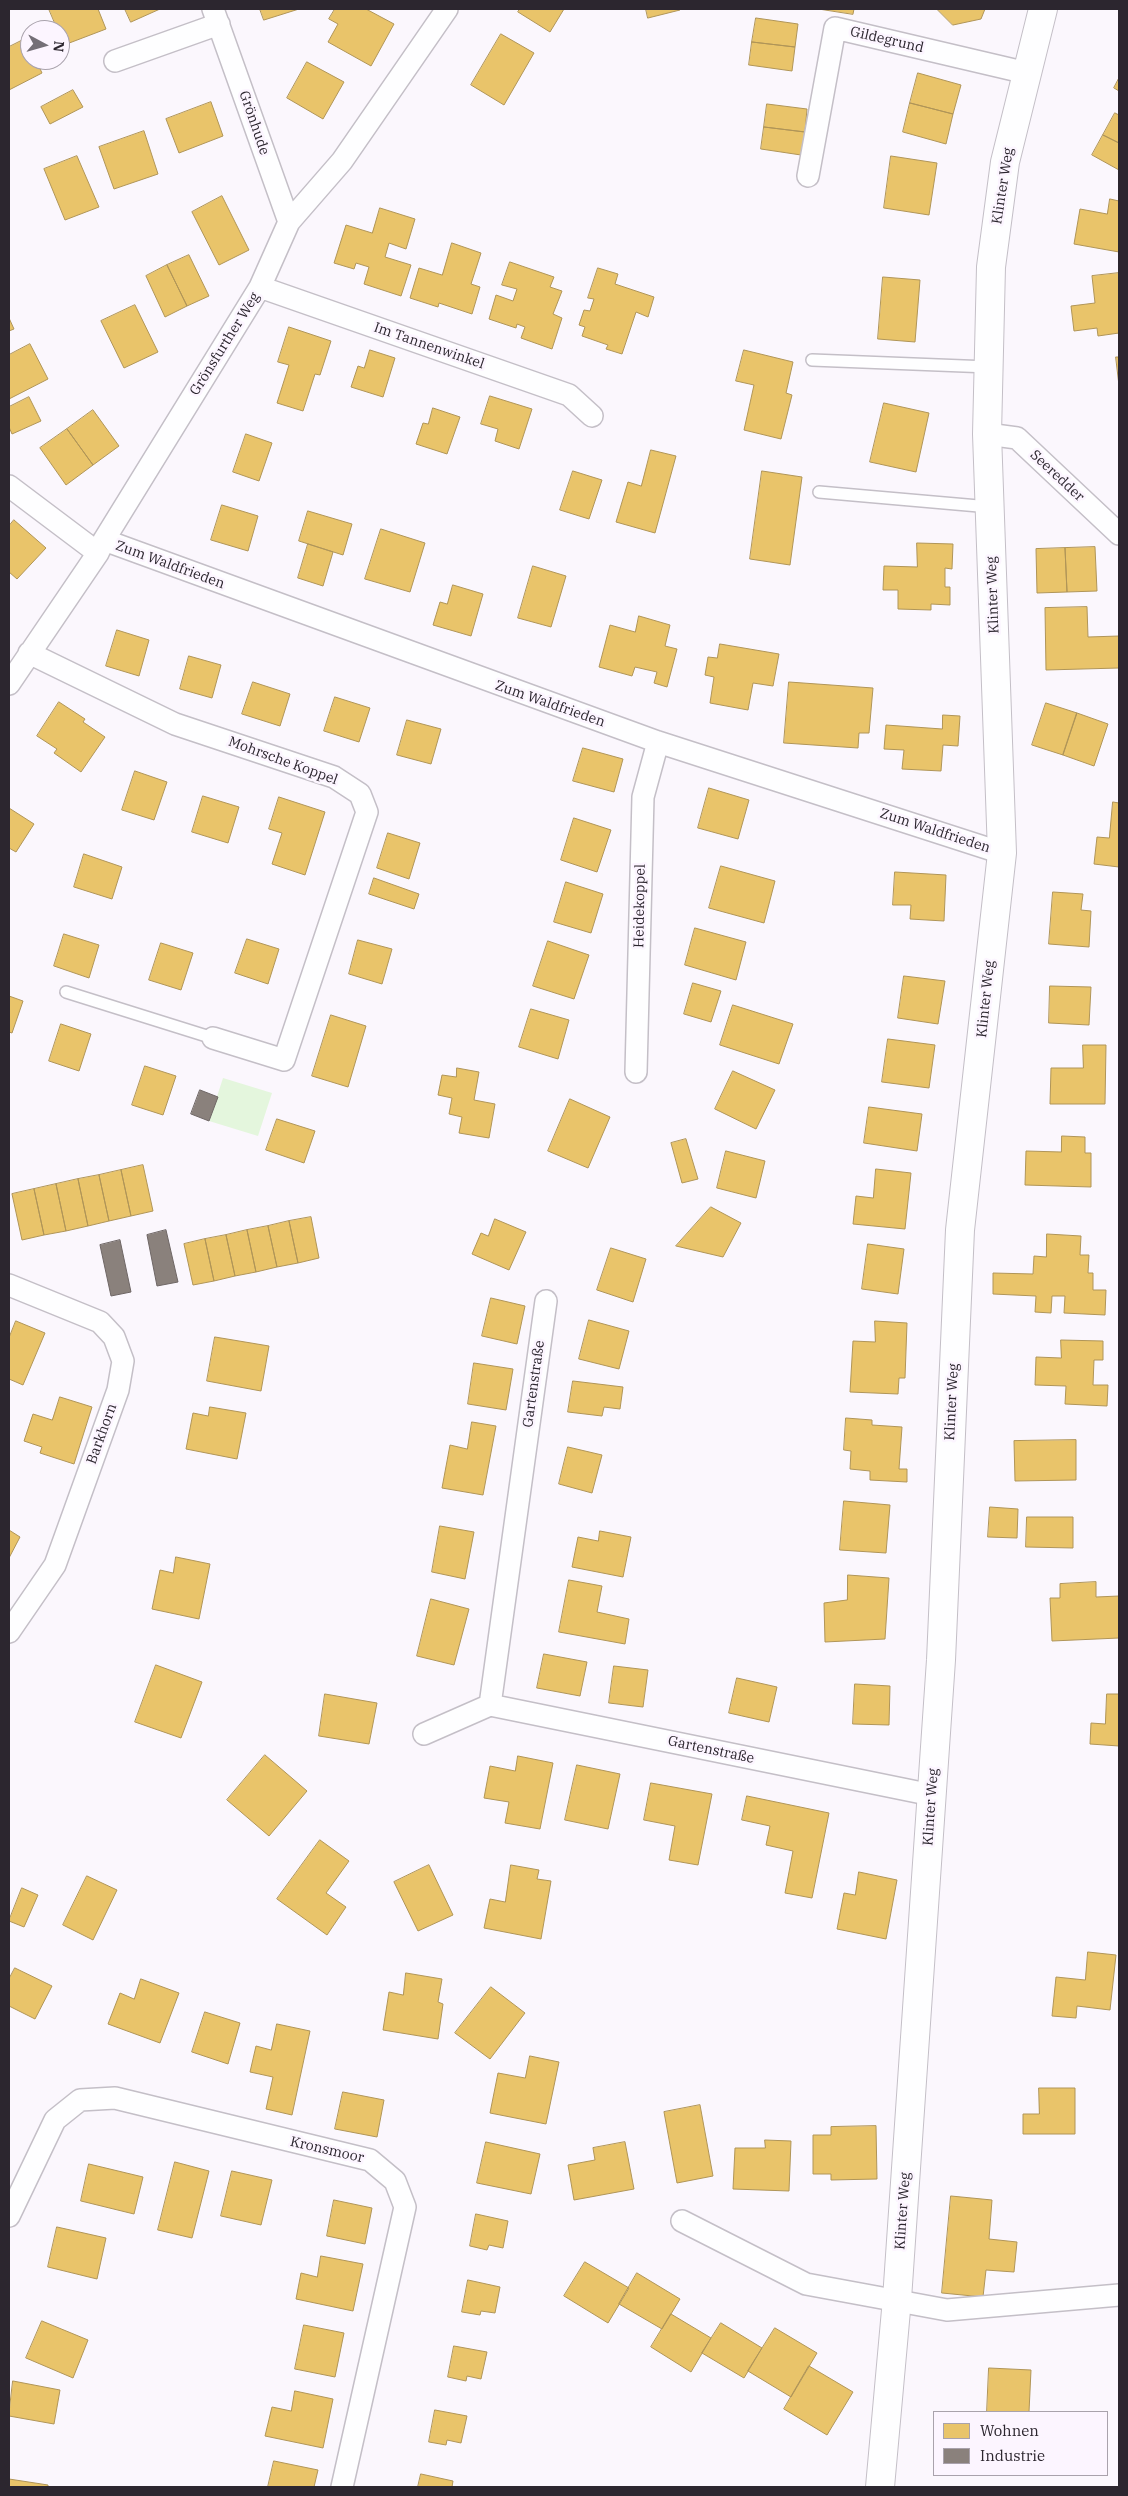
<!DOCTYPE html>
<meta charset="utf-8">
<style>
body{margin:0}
#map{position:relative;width:1128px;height:2496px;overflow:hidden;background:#fbf7fd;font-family:"IBM Plex Serif",serif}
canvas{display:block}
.frame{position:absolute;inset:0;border:10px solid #2c262f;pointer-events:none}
.legend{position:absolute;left:933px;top:2411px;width:175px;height:65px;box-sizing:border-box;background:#fcf5ff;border:1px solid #a9a2ac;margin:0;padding:6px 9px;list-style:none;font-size:15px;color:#2c262f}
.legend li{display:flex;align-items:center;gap:10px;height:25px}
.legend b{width:25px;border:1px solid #a9a2ac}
.north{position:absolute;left:20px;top:20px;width:50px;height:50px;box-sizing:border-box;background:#fcf5ff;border:1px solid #a9a2ac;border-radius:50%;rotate:96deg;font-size:14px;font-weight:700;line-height:20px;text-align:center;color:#2c262f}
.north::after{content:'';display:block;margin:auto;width:18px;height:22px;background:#746f77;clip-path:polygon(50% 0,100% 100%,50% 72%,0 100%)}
</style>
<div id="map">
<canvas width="1128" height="2496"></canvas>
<div class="frame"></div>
<ul class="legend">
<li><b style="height:14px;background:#e9c46a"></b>Wohnen</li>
<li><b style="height:14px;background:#8a817c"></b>Industrie</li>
</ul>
<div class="north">N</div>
</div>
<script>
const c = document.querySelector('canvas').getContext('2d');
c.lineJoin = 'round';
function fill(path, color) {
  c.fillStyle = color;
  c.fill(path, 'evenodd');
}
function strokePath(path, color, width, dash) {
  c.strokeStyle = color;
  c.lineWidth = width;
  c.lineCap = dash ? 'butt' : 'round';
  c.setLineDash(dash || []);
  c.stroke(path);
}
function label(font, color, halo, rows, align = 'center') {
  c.font = font + ' "IBM Plex Serif",serif';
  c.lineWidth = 5;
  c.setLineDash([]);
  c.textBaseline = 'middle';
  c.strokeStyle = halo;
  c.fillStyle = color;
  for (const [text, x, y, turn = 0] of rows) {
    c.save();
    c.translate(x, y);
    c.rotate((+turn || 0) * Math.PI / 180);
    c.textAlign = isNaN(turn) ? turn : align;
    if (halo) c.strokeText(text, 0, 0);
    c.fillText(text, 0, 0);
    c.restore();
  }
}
const green = new Path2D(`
 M223,1078L272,1093L258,1136L209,1121Z`);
const homes = new Path2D(`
 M49,9H98L106,29L64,45L60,30H58Z
 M125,9H160L131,22Z
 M260,9H299L264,20Z
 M335,9H366L394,24L371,66L328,42L338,24L329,19Z
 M520,9H564L550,32L518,12Z
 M646,9H680V10L648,18Z
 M819,9H854L853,14Z
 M937,9H985L981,19L953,25Z
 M756,18L798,24L795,47L752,42Z
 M501,34L534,53L504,105L471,85Z
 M25,39L30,48V60H36L42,73L9,90V47Z
 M752,42L795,47L792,71L749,65Z
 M307,62L344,82L323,119L287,98Z
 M918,73L961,85L953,114L910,103Z
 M1119,78V91L1114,88Z
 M73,90L83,107L50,124L41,107Z
 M211,102L223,136L179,153L166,119Z
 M910,103L953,114L946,144L903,132Z
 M767,104L807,109L805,132L764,127Z
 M1115,113L1119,115V143L1103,135Z
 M764,127L805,132L801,155L761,149Z
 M144,131L158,174L114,189L99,147Z
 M1103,135L1119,143V170L1092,155Z
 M77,156L99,207L65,220L44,169Z
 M891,156L937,163L929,215L884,208Z
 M222,196L249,250L219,265L192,212Z
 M1110,199L1119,201V252L1074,244L1080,209L1107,214Z
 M380,208L415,219L406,249L389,243L385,257L411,265L401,296L364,284L369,267L356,263L354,269L334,263L346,225L372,233Z
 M452,243L481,253L471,284L480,287L472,314L439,303L438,307L410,298L419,268L442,275Z
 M189,255L209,296L187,306L167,265Z
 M510,262L554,277L550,287L562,291L553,314L562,318L552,349L521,338L525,327L517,324L516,328L489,319L496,295L513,301L517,289L502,285Z
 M167,265L187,306L165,317L146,276Z
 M598,268L618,274L615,284L654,297L648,317L636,312L622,354L606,349L608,345L582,336L585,327L579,325L584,310L590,311L594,299L588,298Z
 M1119,273V333L1098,336L1097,328L1074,331L1071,306L1095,303L1092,276Z
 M883,277L920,280L915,342L878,339Z
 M135,305L158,352L124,368L101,321Z
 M9,318L14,329L9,331Z
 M289,327L331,341L320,375L315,374L303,411L277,403L289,365L278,362Z
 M30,344L48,379L9,399V355Z
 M370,350L395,358L383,397L351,387L358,366L364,368Z
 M744,350L793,362L786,393L792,395L781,439L744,430L754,385L736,381Z
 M1116,357H1119V385Z
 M490,396L532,409L519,449L495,441L498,429L481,424Z
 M29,397L41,421L12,434L9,427V407Z
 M884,403L929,413L916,472L870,462Z
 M433,408L460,417L447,454L416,444L423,423L428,424Z
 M93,410L119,446L93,465L67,429Z
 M67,429L93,465L66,485L40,448Z
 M246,434L272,443L259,481L233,472Z
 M651,450L676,456L655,533L616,522L628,482L641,486Z
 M573,471L602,480L589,519L560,510Z
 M762,471L802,477L790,565L750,559Z
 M222,505L258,516L248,551L211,540Z
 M308,511L352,524L343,555L299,541Z
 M14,520L46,548L17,579L9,572V526Z
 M381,529L425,543L410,592L365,579Z
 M917,543L953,544L952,569L945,568V587H950V605L931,604V610L898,609V590H883L884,566L917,567Z
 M308,544L333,552L323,586L298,578Z
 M1095,547L1097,591L1067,592L1065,548Z
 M1065,548L1067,592L1037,593L1036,549Z
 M533,566L566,576L551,627L518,618Z
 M453,585L483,594L471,636L433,625L440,602L447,604Z
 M1087,607L1088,637L1119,636V668L1046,670L1045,608Z
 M639,616L670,625L665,646L677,649L667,687L654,683L657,672L635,667L632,676L599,667L610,625L635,632Z
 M117,630L149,640L139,676L106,666Z
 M720,644L779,654L773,686L753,683L748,710L710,703L714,677L705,675L708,657L717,658Z
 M189,656L221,665L212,698L180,689Z
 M253,682L290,694L280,726L242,714Z
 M789,682L873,688L869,733H859L858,748L784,743Z
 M335,697L370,708L359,742L324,731Z
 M59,702L85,719L83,722L105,737L81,772L54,753L57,749L37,736Z
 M1046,703L1077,713L1063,755L1032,745Z
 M1077,713L1108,724L1094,766L1063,755Z
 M943,715L960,716L958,746L943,745L941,771L902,769L904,750L884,749L886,725L942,729Z
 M407,720L441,729L431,764L397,755Z
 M583,748L623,759L614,792L573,781Z
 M135,771L167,782L154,820L122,810Z
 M709,788L749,800L738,839L698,828Z
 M203,796L239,807L228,843L192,832Z
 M279,797L325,812L305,875L272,864L282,833L269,829Z
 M1113,802L1119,803V867L1094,864L1097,837L1109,838Z
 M9,808L34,824L16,852L9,848Z
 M574,818L611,830L597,872L561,860Z
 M388,833L420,843L409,879L377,868Z
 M84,854L122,867L112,899L74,887Z
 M721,866L775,881L764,923L709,908Z
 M895,872L946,875L944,921L910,919L911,905H893Z
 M374,878L419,894L414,909L369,894Z
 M566,882L603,894L591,933L554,922Z
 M1053,892L1083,894L1081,910L1091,911L1089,947L1049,944Z
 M695,928L746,942L736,980L685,965Z
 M64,934L99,945L89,978L54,966Z
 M247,939L279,949L268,984L235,973Z
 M358,940L392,949L382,984L349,974Z
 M548,941L589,955L574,999L533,986Z
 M161,943L193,953L181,990L149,980Z
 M904,976L945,981L938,1024L898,1018Z
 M693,983L721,991L711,1022L684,1014Z
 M1050,986L1091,987L1089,1025L1049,1023Z
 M9,996L23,1001L12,1033L9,1032Z
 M733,1005L793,1024L779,1064L720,1045Z
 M531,1009L569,1020L558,1059L519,1047Z
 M331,1015L366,1026L348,1087L312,1076Z
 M61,1024L91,1034L79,1071L49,1061Z
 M888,1039L935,1045L929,1088L882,1082Z
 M1083,1045H1106L1105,1104H1050L1051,1068H1083Z
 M145,1066L176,1076L163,1115L132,1105Z
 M457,1068L479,1072L474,1100L495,1104L489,1138L459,1133L462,1117L449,1114L452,1098L438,1095L442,1075L456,1077Z
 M733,1071L775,1090L756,1129L715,1109Z
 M570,1099L610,1117L588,1168L548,1151Z
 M869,1107L922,1114L917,1151L864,1143Z
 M277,1119L315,1131L304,1163L266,1150Z
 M1062,1136L1085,1137V1153H1091V1187L1025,1185L1026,1151L1061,1152Z
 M686,1139L698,1179L682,1183L671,1143Z
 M726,1151L765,1161L756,1198L717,1188Z
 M143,1165L153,1211L131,1216L121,1170Z
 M876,1169L911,1173L905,1229L853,1224L856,1196L873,1198Z
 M121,1170L131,1216L109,1221L99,1175Z
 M99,1175L109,1221L88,1226L78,1179Z
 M78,1179L88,1226L66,1231L56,1184Z
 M56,1184L66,1231L44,1235L34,1189Z
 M34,1189L44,1235L22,1240L12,1194Z
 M711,1207L741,1223L723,1257L676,1246Z
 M311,1217L319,1258L298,1263L289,1221Z
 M495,1219L526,1232L509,1270L472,1254L481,1233L488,1236Z
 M289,1221L298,1263L277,1267L268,1226Z
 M268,1226L277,1267L256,1272L247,1230Z
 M247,1230L256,1272L235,1276L226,1235Z
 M1047,1234L1081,1236L1080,1255H1089L1088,1273H1093V1290H1106L1105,1315L1064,1313L1065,1296H1052L1051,1313L1035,1312L1036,1296L993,1294V1273L1033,1274L1034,1256L1046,1257Z
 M226,1235L235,1276L214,1281L205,1239Z
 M205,1239L214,1281L193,1285L184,1244Z
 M868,1244L904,1249L898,1294L862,1289Z
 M611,1248L646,1259L633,1302L597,1290Z
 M491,1298L525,1306L517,1344L482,1336Z
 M589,1320L629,1331L619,1369L579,1359Z
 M16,1321L45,1333L23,1385L9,1379V1338Z
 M875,1321L907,1323L905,1378H899L898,1394L850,1392L853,1341L875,1342Z
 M215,1337L269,1346L261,1391L207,1381Z
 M1061,1340L1103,1341V1360H1094L1093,1385H1108L1107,1406L1065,1404L1066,1386L1035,1385L1036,1357L1061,1358Z
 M474,1363L513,1369L506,1410L468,1404Z
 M573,1381L623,1387L620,1409L604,1407L602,1416L568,1412Z
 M60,1397L92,1407L74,1464L40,1453L42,1447L24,1441L33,1414L52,1420Z
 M210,1407L246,1413L237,1459L186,1449L193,1413L208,1416Z
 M846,1418L872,1420V1425L902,1427L899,1469H907V1482L870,1480V1471L850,1469L851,1451L844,1450Z
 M472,1422L496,1426L483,1495L442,1488L450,1445L467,1449Z
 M1076,1440V1480L1015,1481L1014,1441Z
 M568,1447L602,1455L592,1493L559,1484Z
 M844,1501L890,1505L886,1553L840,1550Z
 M990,1507L1018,1509L1017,1538L988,1537Z
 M1027,1517H1073V1548L1026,1547Z
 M440,1526L474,1532L465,1579L432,1572Z
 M9,1530L20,1537L9,1558Z
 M600,1531L631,1537L623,1577L572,1567L578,1537L598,1541Z
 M176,1557L210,1564L199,1619L152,1609L160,1570L173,1573Z
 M848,1575L889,1578L885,1639L825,1642L824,1603L847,1600Z
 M569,1580L602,1586L597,1612L629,1619L625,1644L559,1632Z
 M1096,1582V1597L1119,1596V1638L1052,1641L1050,1598H1060V1584Z
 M431,1599L469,1609L454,1665L417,1656Z
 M544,1654L587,1662L580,1696L537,1688Z
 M156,1665L202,1682L181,1738L135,1722Z
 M614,1666L648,1670L643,1707L609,1703Z
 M737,1678L777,1687L769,1722L729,1713Z
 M855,1684L890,1686L889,1725L853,1724Z
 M325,1694L377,1703L369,1744L319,1736Z
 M1107,1694H1119V1746L1090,1744L1091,1723L1105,1724Z
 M265,1755L307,1791L269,1836L227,1800Z
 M518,1756L553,1763L540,1829L505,1823L509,1802L484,1798L490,1766L515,1771Z
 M577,1765L620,1774L608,1829L565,1820Z
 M651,1783L712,1794L698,1865L669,1860L675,1826L644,1820Z
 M747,1796L829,1813L812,1898L785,1893L793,1851L766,1845L770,1826L742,1820Z
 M320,1840L349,1861L326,1893L346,1907L327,1935L277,1899Z
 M429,1865L453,1915L418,1931L394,1882Z
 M511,1865L539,1870L537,1879L551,1881L541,1939L484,1928L490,1899L505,1902Z
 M859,1872L897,1880L886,1939L837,1929L844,1893L855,1895Z
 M87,1876L117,1890L93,1940L63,1925Z
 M22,1888L38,1895L24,1927L9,1921Z
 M1088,1952L1116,1955L1110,2010L1077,2006L1076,2018L1052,2016L1056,1977L1085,1980Z
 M15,1968L52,1986L35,2019L9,2006V1979Z
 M406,1973L442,1979L438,2002L443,2004L438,2039L383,2030L389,1992L403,1995Z
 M141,1979L179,1993L160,2043L108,2024L120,1993L134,1999Z
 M491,1987L525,2013L490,2059L455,2033Z
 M205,2012L240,2023L228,2064L192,2052Z
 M277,2024L310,2031L292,2115L266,2109L273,2077L250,2072L256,2046L271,2050Z
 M530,2056L559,2062L546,2124L490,2113L498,2073L525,2078Z
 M1039,2088H1075V2134H1023V2114H1039Z
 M343,2092L384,2100L377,2137L335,2129Z
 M700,2105L713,2176L677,2183L664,2112Z
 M876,2126L877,2179L831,2180V2174H813V2135H831V2127Z
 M765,2140L791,2141L789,2191L733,2189L735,2148H765Z
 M486,2142L540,2154L531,2194L477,2183Z
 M625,2142L634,2189L574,2200L568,2165L595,2160L593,2148Z
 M175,2162L209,2171L192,2238L158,2230Z
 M89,2164L143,2177L134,2214L81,2201Z
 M232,2171L272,2180L261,2225L221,2216Z
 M951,2196L992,2200L989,2239L1017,2242L1014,2272L986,2270L983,2297L942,2293Z
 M334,2200L372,2208L365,2244L327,2236Z
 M476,2214L508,2221L503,2248L489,2245L487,2250L470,2246Z
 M57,2227L106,2238L97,2279L48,2267Z
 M321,2256L363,2264L353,2311L296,2299L301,2273L317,2277Z
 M585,2262L629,2288L608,2323L564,2296Z
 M637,2273L680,2299L662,2329L619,2304Z
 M468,2280L500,2287L495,2313L481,2311L480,2315L462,2312Z
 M671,2314L711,2338L691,2372L651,2347Z
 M42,2321L88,2340L73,2378L26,2358Z
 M721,2323L762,2348L744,2378L702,2353Z
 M304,2325L344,2333L335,2377L295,2369Z
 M775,2328L817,2353L791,2397L748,2371Z
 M454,2346L487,2352L481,2379L467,2376L466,2381L448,2377Z
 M809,2366L853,2392L827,2435L784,2409Z
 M989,2368L1031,2370L1029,2412H987Z
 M13,2381L60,2390L54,2424L9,2416Z
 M295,2391L333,2399L323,2448L265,2436L272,2407L291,2411Z
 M435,2410L467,2416L461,2443L447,2440L446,2445L429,2442Z
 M274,2461L318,2470L314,2487H268Z
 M421,2474L453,2481L452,2487H418Z
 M9,2479L48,2485V2487H9Z`);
const industry = new Path2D(`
 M200,1090L218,1097L209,1121L191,1114Z
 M166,1230L178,1282L157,1286L147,1235Z
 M120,1240L131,1292L111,1296L100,1245Z`);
const lane = new Path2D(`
 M812,360L989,367
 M819,492L990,507
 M66,992L213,1038`);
const street = new Path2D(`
 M213,9L289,222
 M115,61L219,24
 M808,176L835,28L1027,73
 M260,287L569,395L592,416
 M987,434L1017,438L1119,534
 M9,486L98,553
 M104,540L658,742L1002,853
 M29,653L175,724L334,777L360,794L367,812L284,1060L213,1038
 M9,684L98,553L104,540L260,287L289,222L342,161L447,9
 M636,1072L643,797L658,742
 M9,1285L100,1322L114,1337L123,1361L118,1390L55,1565L9,1632
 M546,1301L490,1705L932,1795
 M424,1734L490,1705
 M9,2216L55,2120L80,2100L115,2098L370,2160L395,2181L405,2207L342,2487
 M682,2221L806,2284L947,2310L1119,2295`);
const secondary = new Path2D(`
 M880,2487L897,2299L941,1660L960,1230L1002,853L987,434L991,267L1005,162L1043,9`);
const streetNames = [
 ["Gildegrund",887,40,13],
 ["Grönhude",254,123,71],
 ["Klinter Weg",1003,186,-81],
 ["Grönsfurther Weg",225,344,-58],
 ["Im Tannenwinkel",429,346,19],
 ["Seeredder",1057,476,43],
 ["Zum Waldfrieden",170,565,20],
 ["Klinter Weg",993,595,-92],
 ["Zum Waldfrieden",550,704,19],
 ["Mohrsche Koppel",283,761,20],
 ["Zum Waldfrieden",935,831,18],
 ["Heidekoppel",640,906,-89],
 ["Klinter Weg",986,999,-84],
 ["Gartenstraße",534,1384,-82],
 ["Klinter Weg",952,1402,-87],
 ["Barkhorn",102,1434,-70],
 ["Gartenstraße",711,1750,12],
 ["Klinter Weg",931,1807,-86],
 ["Kronsmoor",327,2150,13],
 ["Klinter Weg",903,2211,-86]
];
fill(green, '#e4f6dd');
fill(homes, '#e9c46a');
strokePath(homes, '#b09558', 1);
fill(industry, '#8a817c');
strokePath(industry, '#6e6665', 1);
strokePath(lane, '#c4bfc7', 14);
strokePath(street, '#c4bfc7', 24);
strokePath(secondary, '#c4bfc7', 30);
strokePath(lane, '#fefeff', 11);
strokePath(street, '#fefeff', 21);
strokePath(secondary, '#fefeff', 28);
label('14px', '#2c262f', '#fcf5ff', streetNames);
</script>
